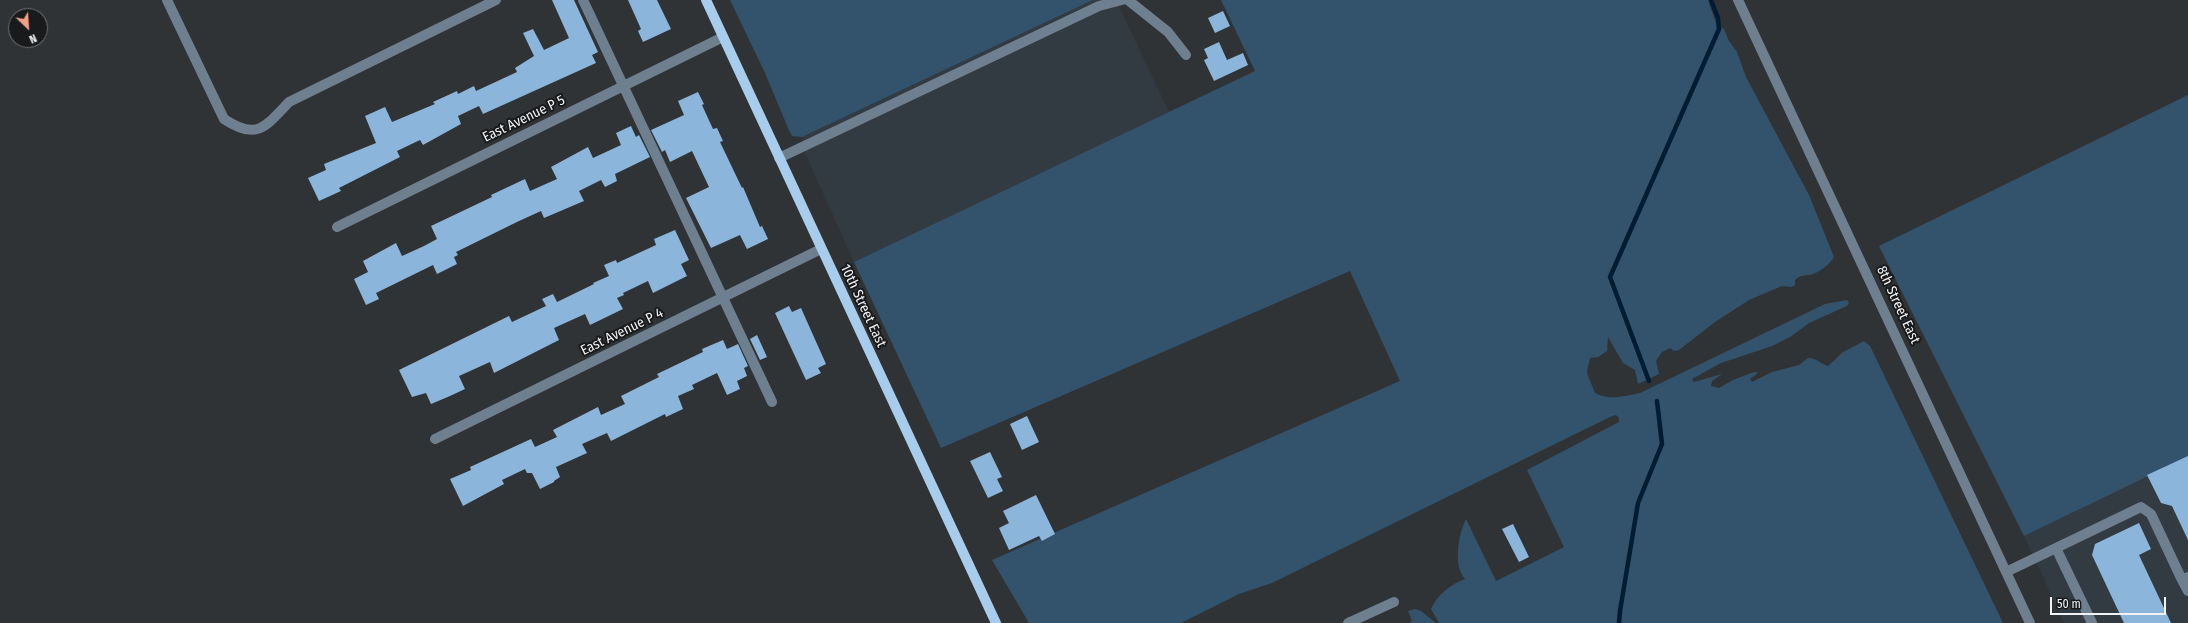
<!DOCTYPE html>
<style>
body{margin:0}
#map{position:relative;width:2188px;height:623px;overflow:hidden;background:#303335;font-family:"Fira Sans Condensed",sans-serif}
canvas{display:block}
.north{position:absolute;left:8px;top:8px;width:40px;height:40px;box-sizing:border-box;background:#191a1b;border:1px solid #6f7172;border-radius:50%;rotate:155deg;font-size:11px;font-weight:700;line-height:16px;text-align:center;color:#f1f3f5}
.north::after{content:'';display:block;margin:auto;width:14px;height:18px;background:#f49e88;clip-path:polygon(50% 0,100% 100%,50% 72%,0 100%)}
.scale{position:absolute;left:2050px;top:597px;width:116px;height:18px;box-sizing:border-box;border:2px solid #f1f3f5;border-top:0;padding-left:5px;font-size:12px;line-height:14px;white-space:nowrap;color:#f1f3f5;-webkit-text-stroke:3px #191a1b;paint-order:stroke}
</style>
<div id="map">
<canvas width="2188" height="623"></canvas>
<div class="north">N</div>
<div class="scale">50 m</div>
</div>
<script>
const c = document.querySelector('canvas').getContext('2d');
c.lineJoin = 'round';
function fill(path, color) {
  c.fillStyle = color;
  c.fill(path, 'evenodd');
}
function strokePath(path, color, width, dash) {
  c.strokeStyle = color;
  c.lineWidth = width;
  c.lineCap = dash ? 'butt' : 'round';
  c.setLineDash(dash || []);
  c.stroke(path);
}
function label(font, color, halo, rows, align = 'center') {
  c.font = font + ' "Fira Sans Condensed",sans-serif';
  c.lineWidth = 4;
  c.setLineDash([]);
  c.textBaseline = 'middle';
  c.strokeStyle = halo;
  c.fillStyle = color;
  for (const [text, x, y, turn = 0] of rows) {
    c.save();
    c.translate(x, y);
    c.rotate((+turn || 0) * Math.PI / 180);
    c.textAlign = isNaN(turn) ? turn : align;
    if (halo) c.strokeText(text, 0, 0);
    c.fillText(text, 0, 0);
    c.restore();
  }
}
const built = new Path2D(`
 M1093,0H1116L1169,112L854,262L805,153L802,137Z
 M2188,457V623H2064L2024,536Z`);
const green = new Path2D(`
 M730,0H1093L802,137L792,136L788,128L765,73Z
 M1221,0H1708L1717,26L1724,29L1729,41L1737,52L1746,77L1809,195L1834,257C1830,264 1818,274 1809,275C1802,276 1800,275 1795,280V285L1791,287L1782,286L1749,300L1715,322L1679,350L1674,351L1670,348L1662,352L1656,361L1659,374L1638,384L1635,370L1623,363L1608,337L1607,351L1598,357L1590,358L1587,371L1588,376L1595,393C1609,401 1625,396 1640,393L1825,304L1847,300L1849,303L1847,306L1809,323L1790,337L1772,346L1721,363L1692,379L1694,382L1722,374L1712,381L1711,386L1719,388L1733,380L1754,372L1758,373L1750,379L1752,382L1772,372L1799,365L1808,358C1817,358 1820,364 1828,366L1843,352L1864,341L1870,346L2003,623H1439L1431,609C1437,595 1451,584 1465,579C1453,566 1458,535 1466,519L1496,581L1564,547L1527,470L1619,422V418L1616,415L1612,416L1272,583L1239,594L1181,623H1029L992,560L1400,381L1350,271L941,448L854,262L1255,71Z
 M2188,95V457L2024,536L1879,246Z
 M1415,609L1421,611L1436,623H1409L1412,621L1408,611Z`);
const stream = new Path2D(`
 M1649,381L1610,277L1719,29L1718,18L1711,0
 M1619,623L1620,611L1638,503L1662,444L1657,401`);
const building = new Path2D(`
 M552,0H574L598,52L592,55L596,63L483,114L479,106L458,116L461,124L423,145L420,140L397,151L400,157L339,188L341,191L319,201L308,178L326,170L324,164L376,143L365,116L385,107L392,122L435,104L433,102L457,91L458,94L474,86L476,91L517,72L515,68L534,56L523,33L533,29L544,50L569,38Z
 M628,0H657L671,29L643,42L638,31L641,29Z
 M1223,11L1230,26L1215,33L1208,18Z
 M1219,42L1227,60L1243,53L1248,65L1214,81L1204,60L1208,58L1204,49Z
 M698,92L704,104L702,105L713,129L717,128L723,141L720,142L742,188L743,187L760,227L762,226L768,239L747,249L740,235L711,248L686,198L709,187L692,151L670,162L665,150L662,152L651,130L684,115L678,101Z
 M631,126L636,137L639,135L650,157L615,174L617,181L605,187L601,180L579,191L584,201L544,218L541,211L519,221L456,252L458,255L454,257L457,264L437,274L433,265L376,293L379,299L366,305L354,279L368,272L363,261L396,243L402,256L424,246L437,239L431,226L492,197L491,195L525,179L530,191L557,179L551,167L588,147L593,158L621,145L616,133Z
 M675,230L689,260L681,264L687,276L653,293L648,281L623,293L624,295L617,298L623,309L590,325L585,314L554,328L559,340L494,373L490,362L459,376L465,389L450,396L431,404L426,393L412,397L399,370L509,316L512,322L546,306L542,299L553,294L557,302L594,284L593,283L609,276L604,265L616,260L617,263L656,245L654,239Z
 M789,306L792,312L801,308L826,364L818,368L821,373L806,380L775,313Z
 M757,335L767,357L760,360L750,339Z
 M723,340L727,349L738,344L748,366L744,368L747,376L737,381L740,389L727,395L717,373L692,385L694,389L678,396L683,409L666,417L665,414L611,441L607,433L582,444L587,453L556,467L560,477L554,481V482L540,489L532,473H527L525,469L502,480L504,484L463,506L450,479L471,470L470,467L531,439L535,447L557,437L553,430L598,407L601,415L625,404L621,396L659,377L657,374L703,352L702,349Z
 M1027,416L1039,442L1022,450L1010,424Z
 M990,452L1002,477L997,479L1003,491L988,498L970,461Z
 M2188,456V540L2172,506L2161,503L2147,475Z
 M1036,495L1055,534L1042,541L1039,536L1009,550L999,528L1009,523L1003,511Z
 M2139,523L2151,549L2139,555L2171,623H2124L2092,555L2095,544Z
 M1513,524L1529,557L1519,562L1502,529Z`);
const minor = new Path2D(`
 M167,0L224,119C257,141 265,127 289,102L496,0
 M583,0L772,402
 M1128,0L1168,32L1186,55
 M1738,0L2030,623
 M779,158L1099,6L1122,0
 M337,227L723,37
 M435,439L821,249
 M2006,572L2056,548
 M2182,580L2188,591
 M1348,623L1394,602
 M2092,623L2056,548L2141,507L2151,514L2182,580L2188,577`);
const major = new Path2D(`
 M706,0L996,623`);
const streetNames = [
 ["East Avenue P 5",524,119,-26],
 ["8th Street East",1898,305,65],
 ["10th Street East",863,306,65],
 ["East Avenue P 4",622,332,-26]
];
fill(built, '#333b42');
fill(green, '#33526c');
strokePath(stream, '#001c32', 4.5);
fill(building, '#8bb5da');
strokePath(minor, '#6e7f8f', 10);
strokePath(major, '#a8ccec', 10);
label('14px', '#f1f3f5', '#191a1b', streetNames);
</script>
